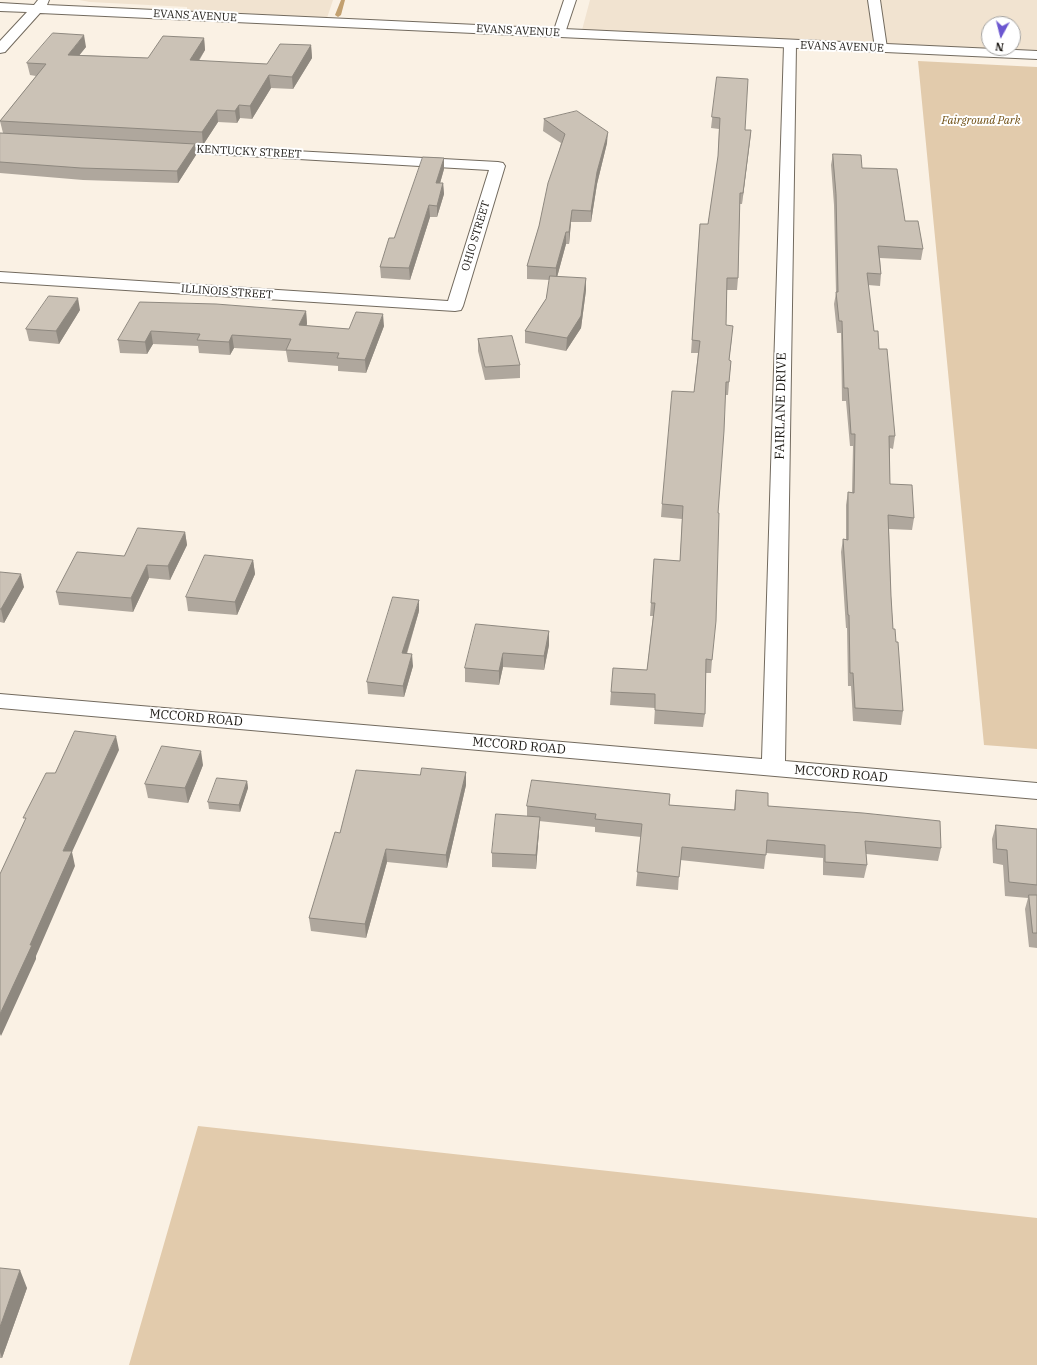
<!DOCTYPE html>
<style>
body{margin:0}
#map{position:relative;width:1037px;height:1365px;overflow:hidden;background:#faf1e4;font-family:"IBM Plex Serif",serif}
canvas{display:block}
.north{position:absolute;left:981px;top:16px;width:40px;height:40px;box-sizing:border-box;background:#fff;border:1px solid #a3a2a0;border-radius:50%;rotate:187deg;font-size:11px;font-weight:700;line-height:16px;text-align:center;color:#1a1712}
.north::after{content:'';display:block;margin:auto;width:14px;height:18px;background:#6b56d0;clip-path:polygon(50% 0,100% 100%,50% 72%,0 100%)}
</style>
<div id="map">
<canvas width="1037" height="1365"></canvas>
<div class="north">N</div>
</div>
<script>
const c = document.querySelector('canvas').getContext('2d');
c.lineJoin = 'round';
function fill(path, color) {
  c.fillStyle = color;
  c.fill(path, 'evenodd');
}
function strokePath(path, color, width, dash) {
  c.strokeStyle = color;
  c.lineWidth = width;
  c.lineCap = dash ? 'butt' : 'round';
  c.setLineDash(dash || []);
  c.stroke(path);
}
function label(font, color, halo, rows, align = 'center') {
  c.font = font + ' "IBM Plex Serif",serif';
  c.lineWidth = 4;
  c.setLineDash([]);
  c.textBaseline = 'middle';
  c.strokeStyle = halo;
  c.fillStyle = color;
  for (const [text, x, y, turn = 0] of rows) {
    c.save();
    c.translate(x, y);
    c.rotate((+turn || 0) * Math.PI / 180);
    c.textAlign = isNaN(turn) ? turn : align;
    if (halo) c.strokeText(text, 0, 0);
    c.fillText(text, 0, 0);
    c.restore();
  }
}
const built = new Path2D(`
 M79,0H333L327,18L187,10V7L90,2Z
 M590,0H1037V52L582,30ZM989,24H1013V48H989Z`);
const green = new Path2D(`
 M918,61L1037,67V749L984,745Z
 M198,1126L1037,1218V1365H129Z`);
const stream = new Path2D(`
 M341,0H345L341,15L338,17L335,15Z`);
const minor = new Path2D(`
 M564,0H576L565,33L559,37L553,33Z
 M868,0H880L887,48L886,51L881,52L875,48Z
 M790,41L796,45L785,761L1037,783V799L0,708V694L762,759L784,45Z
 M165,144L498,162L503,163L505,166L463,306L461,310L455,311L0,282V272L448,301L489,170L160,151L158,148L160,145Z`);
const tertiary = new Path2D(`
 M38,0H49L47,5L1037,51V59L40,13L5,52L0,53V41L27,12L0,11V3L34,5Z`);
const wall = new Path2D(`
 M204,38L205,50L199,61L267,64L311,45L312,58L293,89L271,88L252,119L240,118L237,123L218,122L203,145L195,144L196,155L178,183L83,180L0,173V133H3L0,121L36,76L30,75L27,63L86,47L79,55L148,58Z
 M717,77L745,130H751L742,204H740L738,278L737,290H727L726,325L732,338L729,360L731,361L728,395H725L718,513L712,660L711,673H706L705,714L703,727L654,724L655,708L610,705L611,692L647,670L653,616H650L654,559L680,561L682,519L661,517L662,504L694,392L698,353H691L700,224H708L718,159L719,129L711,128Z
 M544,119L607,143L597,184L591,222H571L569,244H566L557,277L586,290L581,328L566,351L525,343V331L546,299L550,280L527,279V266L539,226L561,143L543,131Z
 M833,154L862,168L905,221L923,249L921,260L880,258L881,274L880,286L868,285L874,331L879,349L895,436L893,449L890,448V484L914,518L912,530L889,529L891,596L893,629L896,642L903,711L901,725L853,721L851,686H848L847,628H846L841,552L843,539H846V505L848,492L852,493L853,446H850L846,401H842L841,333H837L834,304L836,293L834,205L831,165Z
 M444,158V169L440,183H443L444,194L437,217H430L410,280L381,278L380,267L394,238Z
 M140,302L306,311L307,324L306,326L349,329L384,326L366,373L338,371V366L288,362L286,351L234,348L230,355L199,353L198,346L153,344L147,354L120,353L118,340Z
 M80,310L59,344L29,341L26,329Z
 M478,339L520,365V378L485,380L478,351Z
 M185,532L187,545L170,580L149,578L133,612L59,605L56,592L124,556Z
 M253,560L255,574L237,615L188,611L186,597Z
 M0,572L24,587L4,623L0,622Z
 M419,611L407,654L413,666L404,697L368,694L367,682Z
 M549,631V645L544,670L503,667L499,685L465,682V668Z
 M203,765L188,803L148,798L145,784Z
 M466,772V785L447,868L387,862L366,938L311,931L309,918L340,833L420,775Z
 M247,781L248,788L240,812L209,809L208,802Z
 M736,790L768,806L941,848L938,861L866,854L867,865L864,878L823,875V858L766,853L764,869L680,860L678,890L636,886L641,837L595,832V827L539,821V831L536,869L492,867V853L527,816V806L669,805L734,810Z
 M996,825L1037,829V948L1029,947L1025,909L1028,898L1005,896L1003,865L993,863L992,839Z
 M0,1268L27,1288L2,1358H0Z`);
const shadedWall = new Path2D(`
 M84,35L86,47L70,67L68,55Z
 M204,38L205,50L191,72L190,60Z
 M311,45L312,58L293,89L292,77Z
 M269,75L271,88L252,119L250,106Z
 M239,105L240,118L237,123L235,111Z
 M217,110L218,122L203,145L202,132Z
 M751,130L750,141L742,204L743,193Z
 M608,132L607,143L597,184L591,222V211L597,172Z
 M195,144L196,155L178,183L177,171Z
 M444,158V169L437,194L436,183Z
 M443,183L444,194L437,217V206Z
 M429,205L430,217L410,280L409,268Z
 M572,210L571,222L569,244V232Z
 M566,232V244L556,281V268Z
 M586,278V290L581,328L566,351L567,338Z
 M78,298L80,310L59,344L56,331Z
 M306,311L307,324L301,338L299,325Z
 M383,314L384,326L366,373L365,360Z
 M151,331L153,344L147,354L145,342Z
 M232,335L234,348L230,355L229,342Z
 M185,532L187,545L170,580L168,566Z
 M253,560L255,574L237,615L235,602Z
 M147,565L149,578L133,612L131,598Z
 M21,574L24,587L4,623L1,609Z
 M419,600V611L403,665L402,653Z
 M549,631V645L544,670V656Z
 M503,653V667L499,685V671Z
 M412,654L413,666L404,697L403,686Z
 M116,736L119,750L72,852L75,866L36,956V959L1,1036L0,1034V1014L30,945L63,851Z
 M201,751L203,765L188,803L185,788Z
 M466,772V785L447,868L446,855Z
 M247,781L248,788L240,812L239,805Z
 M540,817L539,831L536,869V855Z
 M386,849L387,862L366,938L365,924Z
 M20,1270L27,1288L2,1358L0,1352V1327Z`);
const building = new Path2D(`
 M53,33L84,35L68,55L148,58L163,36L204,38L190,60L267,64L280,44L311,45L292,77L269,75L250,106L239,105L235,111L217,110L202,132L0,121L46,64L27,63Z
 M717,77L748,79L745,130H751L743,193H740L738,278H727L726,325L733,326L729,360L731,361L729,382H726L724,431L718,513H719L716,621L712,660L706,659L705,714L655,710V694L611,692L613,668L647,670L655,603H651L654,559L680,561L683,506L662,504L672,391L694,392L700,341L692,340L700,224H708L718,156L720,118L712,117Z
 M577,111L608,132L597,172L591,211L572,210L569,232H566L556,268L527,266L539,226L548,183L565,134L544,119Z
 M0,133L195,144L177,171L81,168L0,162Z
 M833,154L861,155L862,168L897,169L905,221H918L923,249L878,246L881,274L867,273L874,331H878L879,349H887L895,436H889L890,484L912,485L914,518L888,515L891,596L893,629H895L896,642H898L903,711L855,708L853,673H850L849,615H848L843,539L848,540V492L854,493L855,434H851L848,388H844L842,321H839L836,292H838L836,194Z
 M423,157L444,158L436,183H443L437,206L429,205L409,268L380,267L389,238H394Z
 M550,276L586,278L581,316L567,338L525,331L546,299Z
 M49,296L78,298L56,331L26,329Z
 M140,302L216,304L306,311L299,325L349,329L356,312L383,314L365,360L337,358L339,353L286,350L291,339L232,335L229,342L197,340L200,334L151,331L145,342L118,340Z
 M512,336L520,365L485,367L478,339Z
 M138,528L185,532L168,566L147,565L131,598L56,592L77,552L124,556Z
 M205,555L253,560L235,602L186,597Z
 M0,572L21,574L1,609H0Z
 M393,597L419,600L402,653L412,654L403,686L367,682Z
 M476,624L549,631L544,656L503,653L499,671L465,668Z
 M75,731L116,736L63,851H72L30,945H32L0,1014V874L26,818H23L46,773H55Z
 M162,746L201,751L185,788L145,784Z
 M422,768L466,772L446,855L386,849L365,924L309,918L335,832L340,833L356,770L420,775Z
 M217,778L247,781L239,805L208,802Z
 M532,780L670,794L669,805L735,810L736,790L768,793V806L863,813L940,821L941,848L865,841L867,865L825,862V845L767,840L766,855L682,847L679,877L637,872L642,824L595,819L596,814L527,806Z
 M496,814L540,817L536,855L492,853Z
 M996,825L1037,829V885L1009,882L1007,850L997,849Z
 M1029,895H1037V933H1033Z
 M0,1268L20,1270L0,1327Z`);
const farStreetnames = [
 ["EVANS AVENUE",195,16,3],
 ["EVANS AVENUE",518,31,3],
 ["EVANS AVENUE",842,47,2],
 ["KENTUCKY STREET",249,152,3],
 ["OHIO STREET",476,236,-73],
 ["ILLINOIS STREET",227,292,4]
];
const farParknames = [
 ["Fairground Park",981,121]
];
const streetNames = [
 ["FAIRLANE DRIVE",781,406,-89],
 ["MCCORD ROAD",196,718,5],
 ["MCCORD ROAD",519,746,5],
 ["MCCORD ROAD",841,774,5]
];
fill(built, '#f1e3d0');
fill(green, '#e2cbac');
fill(stream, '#c2a06f');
strokePath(minor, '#726a5e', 2);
strokePath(tertiary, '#726a5e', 2);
fill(minor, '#fff');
fill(tertiary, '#fff');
fill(wall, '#afa79d');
fill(shadedWall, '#8e887f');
fill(building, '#cbc2b6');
strokePath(building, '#8e887f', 1);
label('11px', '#1a1712', '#fff', farStreetnames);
label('italic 11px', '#6d4c0f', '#fff', farParknames);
label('13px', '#1a1712', '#fff', streetNames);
</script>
